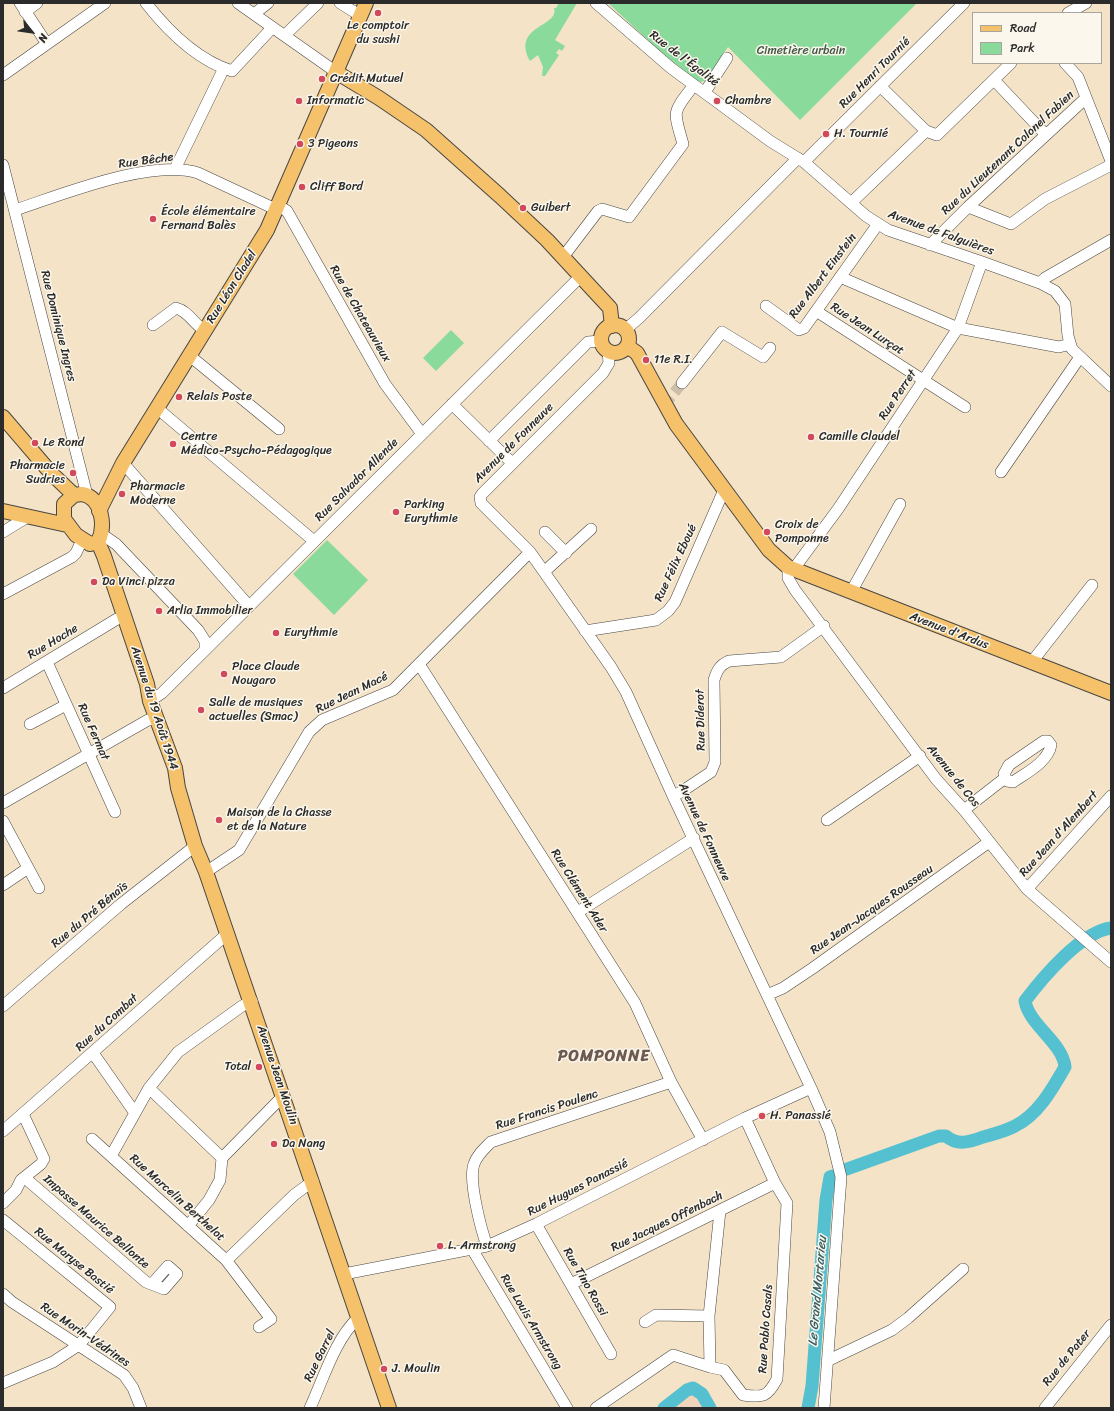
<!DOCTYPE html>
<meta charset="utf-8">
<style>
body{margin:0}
#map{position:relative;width:1114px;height:1411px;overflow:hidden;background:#f4e3c7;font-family:Sriracha,sans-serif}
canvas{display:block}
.frame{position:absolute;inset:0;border:4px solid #2b2b2b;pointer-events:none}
.legend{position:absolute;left:972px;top:12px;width:130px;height:52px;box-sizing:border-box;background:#fbf7ec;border:1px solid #a8a59f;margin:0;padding:5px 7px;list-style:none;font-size:12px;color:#2b2b2b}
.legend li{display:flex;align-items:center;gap:8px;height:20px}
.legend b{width:20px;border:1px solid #a8a59f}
.north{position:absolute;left:12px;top:12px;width:40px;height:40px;-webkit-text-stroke:3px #fbf7ec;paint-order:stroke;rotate:119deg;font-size:11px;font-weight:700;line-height:16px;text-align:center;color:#2b2b2b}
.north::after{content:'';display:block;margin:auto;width:14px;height:18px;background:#2b2b2b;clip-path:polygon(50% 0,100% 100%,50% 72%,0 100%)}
</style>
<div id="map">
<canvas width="1114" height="1411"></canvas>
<div class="frame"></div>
<ul class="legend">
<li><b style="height:5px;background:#f5c16b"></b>Road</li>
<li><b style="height:11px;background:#8adb9b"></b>Park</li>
</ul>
<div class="north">N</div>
</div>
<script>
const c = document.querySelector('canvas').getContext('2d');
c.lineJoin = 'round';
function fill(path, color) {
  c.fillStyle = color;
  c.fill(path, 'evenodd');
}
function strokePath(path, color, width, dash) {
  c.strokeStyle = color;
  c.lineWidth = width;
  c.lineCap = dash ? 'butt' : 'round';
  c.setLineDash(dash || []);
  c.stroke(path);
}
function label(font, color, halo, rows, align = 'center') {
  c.font = font + ' Sriracha,sans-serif';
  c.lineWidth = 3;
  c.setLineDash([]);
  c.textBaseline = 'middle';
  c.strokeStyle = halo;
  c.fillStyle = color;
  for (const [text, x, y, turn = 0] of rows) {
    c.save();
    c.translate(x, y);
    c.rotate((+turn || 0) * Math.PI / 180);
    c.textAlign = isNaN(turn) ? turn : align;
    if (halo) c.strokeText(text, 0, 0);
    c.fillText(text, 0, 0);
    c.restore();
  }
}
const built = new Path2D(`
 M693,1388L702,1394L710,1408H664L687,1390Z`);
const green = new Path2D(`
 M559,3H577L555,40L565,46L562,51L559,49L556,53L559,55L545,76H542L543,67L538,55L530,61C511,25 560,27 554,8H556Z
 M608,3H917L800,120L728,47L706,81L699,82L649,43L650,42Z
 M451,330L464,343L436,371L423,358Z
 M327,540L368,580L334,615L293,574Z`);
const river = new Path2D(`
 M847,1169L939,1136H946C957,1146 970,1142 983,1137C994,1134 1006,1131 1015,1126C1038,1115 1053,1088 1065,1067C1063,1043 1029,1025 1025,1001C1043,977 1081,932 1111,928
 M664,1408L687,1390L693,1388L702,1394L710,1408
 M808,1408L812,1386L826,1200L830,1177L833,1176`);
const minorTunnel = new Path2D(`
 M664,405L682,383`);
const minor = new Path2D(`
 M20,3L47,44
 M146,3C168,31 197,60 232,71L272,28
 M238,3L336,72
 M340,3L361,16
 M596,3L671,68L770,141L804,162L866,216L888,230L982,262L1040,283L1055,291L1065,304L1068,336L1072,349L1111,386
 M25,12L37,3
 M1068,13L1086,3
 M254,14L268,3
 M285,35L318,3
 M1065,63L1078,77L1111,161
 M3,75L105,3
 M994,80L1046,135
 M880,86L926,131L937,135L1011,63
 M705,92L727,58
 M804,162L964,3
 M3,165L87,495
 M175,169L224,68
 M852,202L926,131
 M968,207L1011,224L1045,199L1111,165
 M15,210C61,195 152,158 198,173L271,207L282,208L287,211L385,384L422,434
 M930,245L968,207L1086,98
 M563,257L598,211L602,209L629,217L683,144C673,109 672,114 694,85
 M840,277L958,328L982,262
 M1040,283L1045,278L1111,240
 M766,306L799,330L804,328L878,224
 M816,311L965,407
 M153,325L176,308C188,311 194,324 205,331
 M625,330L639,318L798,158
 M608,351L609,363L603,373L482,494L480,497L481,503L530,552L611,667L626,692L673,796L811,1088L830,1132L841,1177L824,1408
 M190,356L279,429
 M682,383L722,332L763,357L770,348
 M452,404L512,463
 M157,408L314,541
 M489,441L588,342L601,341
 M123,463L249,606
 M1001,472L1080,357
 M3,532L29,516
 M545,532L566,553
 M100,533L116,544L198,630L205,641V649
 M788,567V578L795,590L936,779L964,810L1027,889L1111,962
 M793,570L838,509L958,328L1059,347L1070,344
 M544,572L591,529
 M851,592L900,504
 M3,594L72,557L76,553L82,540
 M585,631L656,620L668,611L675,602L724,490
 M47,662L115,812
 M1031,663L1092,585
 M419,664L635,1003L671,1082L703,1140
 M3,688L117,619
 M150,701L162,693L581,276
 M30,724L66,705
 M1044,741H1048L1051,745C1048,762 1026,773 1013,782L1007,781L1004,774L1009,765Z
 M673,796L681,792L711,772L715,762L714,680C717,670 720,665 729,661L781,657L824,626
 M3,803L148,720L158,719
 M964,810L1005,778
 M827,820L920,756
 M3,821L39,888
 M206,872L239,850L309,732L322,720L393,690L530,552
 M3,885L28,868
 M1027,889L1111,796
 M578,912L694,838
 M767,995L783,988L813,968L989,842
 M3,1006L121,904L195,846
 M93,1053L135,1113
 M149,1088L222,1158
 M3,1131L227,934
 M92,1139L226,1260L271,1319L259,1327
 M111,1156L149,1088L178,1052L242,1006L252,1001
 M25,1178L146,1282L164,1289L177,1274L168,1266L152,1284
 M3,1203L16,1190L21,1180L41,1164L44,1159L23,1114
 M720,1211L709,1316L710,1367L724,1370L743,1395C763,1397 767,1398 777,1379L787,1203L775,1183L745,1118
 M3,1220L110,1307L79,1345L53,1362L3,1383
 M536,1224L611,1354
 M188,1226L209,1200L220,1180L222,1158L284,1095
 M487,1246C481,1229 468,1180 474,1164C477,1155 484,1149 491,1142L671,1082
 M472,1249L567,1408
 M230,1257L294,1195L313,1181
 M344,1274L487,1246L536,1224L745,1118L811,1088
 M571,1284L775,1183
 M3,1294L12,1302L124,1375L133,1388L141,1408
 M645,1322L656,1315L709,1316
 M827,1361L892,1330L908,1318L963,1269
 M310,1408C323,1380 335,1339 358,1318
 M596,1408L673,1355L710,1367
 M1045,1408L1111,1325`);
const major = new Path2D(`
 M336,72L379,98L426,130L500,196L547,240L610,308L612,326
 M601 339a14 14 0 1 1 28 0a14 14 0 1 1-28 0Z
 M627,346L637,353L676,424L769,550L788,567L1111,693
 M3,417L51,473L74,495
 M82,494C102,497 106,526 98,542L90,544L76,535L64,519V504L74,495Z
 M3,511L67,525
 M99,511L123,463L157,408L267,230L366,3
 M98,542L104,556L147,684L150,701L175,768L178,788L195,846L206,872L389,1408`);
const markers = [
 [378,13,4,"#d1495b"],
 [322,79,4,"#d1495b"],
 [299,101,4,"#d1495b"],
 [717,101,4,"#d1495b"],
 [826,134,4,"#d1495b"],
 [300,144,4,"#d1495b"],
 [302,187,4,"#d1495b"],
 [523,208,4,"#d1495b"],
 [153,219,4,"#d1495b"],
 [646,360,4,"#d1495b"],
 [179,397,4,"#d1495b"],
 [811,437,4,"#d1495b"],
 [35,443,4,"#d1495b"],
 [173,444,4,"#d1495b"],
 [73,473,4,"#d1495b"],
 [122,494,4,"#d1495b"],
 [396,512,4,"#d1495b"],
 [767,532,4,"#d1495b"],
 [94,582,4,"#d1495b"],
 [159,611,4,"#d1495b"],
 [276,633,4,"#d1495b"],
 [224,674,4,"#d1495b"],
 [201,710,4,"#d1495b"],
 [219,820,4,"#d1495b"],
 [259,1067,4,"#d1495b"],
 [762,1116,4,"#d1495b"],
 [274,1144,4,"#d1495b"],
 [440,1246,4,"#d1495b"],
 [384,1369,4,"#d1495b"]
];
const poiNames = [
 ["Le comptoir",378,26,"center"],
 ["du sushi",378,40,"center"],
 ["Crédit Mutuel",330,79],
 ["Informatic",307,101],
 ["Chambre",725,101],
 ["H. Tournié",834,134],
 ["3 Pigeons",308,144],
 ["Cliff Bord",310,187],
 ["Guibert",531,208],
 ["École élémentaire",161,212],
 ["Fernand Balès",161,226],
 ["11e R.I.",654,360],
 ["Relais Poste",187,397],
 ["Centre",181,437],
 ["Médico-Psycho-Pédagogique",181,451],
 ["Camille Claudel",819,437],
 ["Le Rond",43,443],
 ["Pharmacie",65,466,"right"],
 ["Sudries",65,480,"right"],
 ["Pharmacie",130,487],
 ["Moderne",130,501],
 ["Parking",404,505],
 ["Eurythmie",404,519],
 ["Croix de",775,525],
 ["Pomponne",775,539],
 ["Da Vinci pizza",102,582],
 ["Arlia Immobilier",167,611],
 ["Eurythmie",284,633],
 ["Place Claude",232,667],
 ["Nougaro",232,681],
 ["Salle de musiques",209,703],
 ["actuelles (Smac)",209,717],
 ["Maison de la Chasse",227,813],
 ["et de la Nature",227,827],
 ["Total",251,1067,"right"],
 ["H. Panassié",770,1116],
 ["Da Nang",282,1144],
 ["L. Armstrong",448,1246],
 ["J. Moulin",392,1369]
];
const parkNames = [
 ["Cimetière urbain",801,51]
];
const streetNames = [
 ["Rue de l'Égalité",684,59,37],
 ["Rue Henri Tournié",875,73,-45],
 ["Rue du Lieutenant Colonel Fabien",1008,153,-43],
 ["Rue Bêche",146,161,-8],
 ["Avenue de Falguières",941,233,20],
 ["Rue Albert Einstein",823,276,-53],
 ["Rue Léon Cladel",232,287,-58],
 ["Rue de Chateauvieux",360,314,60],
 ["Rue Dominique Ingres",58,326,76],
 ["Rue Jean Lurçat",867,329,33],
 ["Rue Perret",898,395,-56],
 ["Avenue de Fonneuve",514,443,-45],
 ["Rue Salvador Allende",357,480,-45],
 ["Rue Félix Eboué",676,563,-65],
 ["Avenue d'Ardus",949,631,21],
 ["Rue Hoche",53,642,-31],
 ["Rue Jean Macé",352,693,-26],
 ["Avenue du 19 Août 1944",154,708,72],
 ["Rue Diderot",701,720,-91],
 ["Rue Fermat",93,732,66],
 ["Avenue de Cos",953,776,51],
 ["Avenue de Fonneuve",704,832,65],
 ["Rue Jean d'Alembert",1059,834,-48],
 ["Rue Clément Ader",579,891,58],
 ["Rue Jean-Jacques Rousseau",872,910,-35],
 ["Rue du Pré Bénaïs",90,915,-40],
 ["Rue du Combat",107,1023,-42],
 ["Avenue Jean Moulin",277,1075,71],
 ["Rue Francis Poulenc",547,1110,-18],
 ["Rue Hugues Panassié",578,1188,-27],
 ["Rue Marcelin Berthelot",177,1198,42],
 ["Impasse Maurice Bellonte",96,1222,41],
 ["Rue Jacques Offenbach",667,1222,-26],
 ["Rue Maryse Bastié",74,1261,39],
 ["Rue Tino Rossi",585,1282,60],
 ["Rue Louis Armstrong",531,1322,59],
 ["Rue Pablo Casals",766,1329,-86],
 ["Rue Morin-Védrines",85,1335,34],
 ["Rue Garrel",320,1356,-64],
 ["Rue de Pater",1067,1358,-51]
];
const waterNames = [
 ["Le Grand Mortarieu",818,1291,-85]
];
const districtNames = [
 ["POMPONNE",604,1057]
];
fill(built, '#f0d5bc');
fill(green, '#8adb9b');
strokePath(river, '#55c0d0', 13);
strokePath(minorTunnel, '#ccbea8', 11, [11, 5.5]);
strokePath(minor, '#494742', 12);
strokePath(major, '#494742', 16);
strokePath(minor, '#fff', 11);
strokePath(major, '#f5c16b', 14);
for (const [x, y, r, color] of markers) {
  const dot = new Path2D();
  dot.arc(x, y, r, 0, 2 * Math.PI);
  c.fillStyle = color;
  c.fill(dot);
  strokePath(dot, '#fbf7ec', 1.5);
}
label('12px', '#2b2b2b', '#fbf7ec', poiNames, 'left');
label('12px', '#435747', '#fbf7ec', parkNames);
label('12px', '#2b2b2b', '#fbf7ec', streetNames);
label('italic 13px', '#3a5f65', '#fbf7ec', waterNames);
c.letterSpacing = '1px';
label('bold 16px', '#6e5a51', '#fbf7ec', districtNames);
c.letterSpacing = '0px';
</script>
